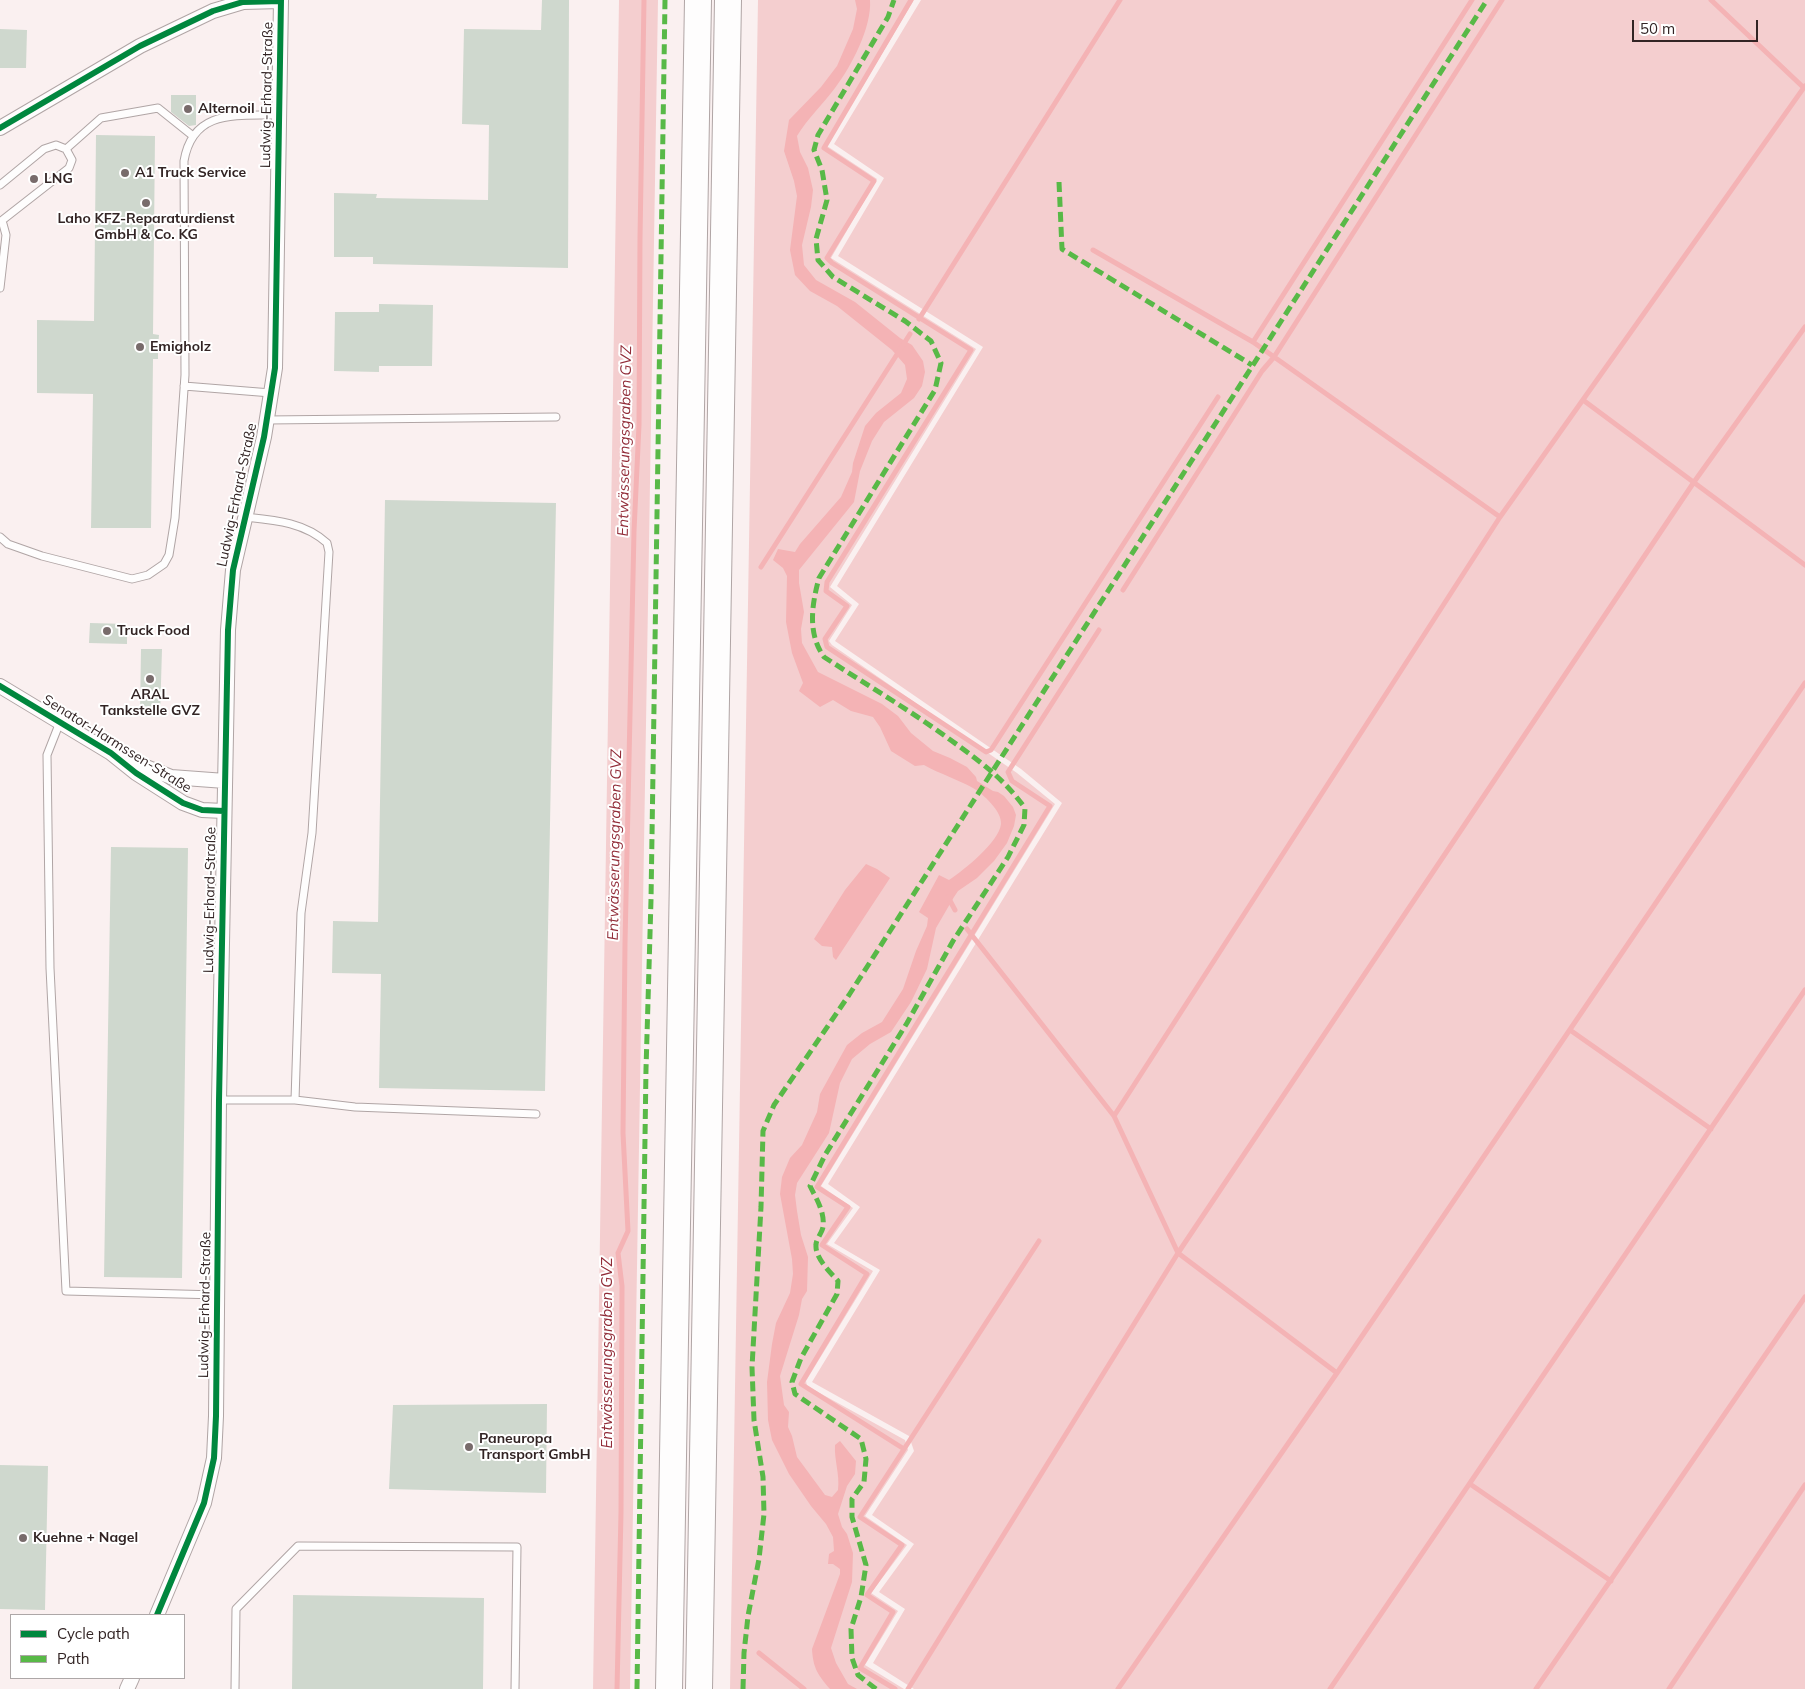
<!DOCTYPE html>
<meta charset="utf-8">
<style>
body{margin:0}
#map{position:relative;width:1805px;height:1689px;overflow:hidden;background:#faf0f0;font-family:Mulish,sans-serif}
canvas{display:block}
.legend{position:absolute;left:10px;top:1614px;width:175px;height:65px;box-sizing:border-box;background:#fff;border:1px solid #ada7a7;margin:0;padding:6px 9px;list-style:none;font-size:15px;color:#322424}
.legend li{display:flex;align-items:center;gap:10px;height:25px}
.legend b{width:25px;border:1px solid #ada7a7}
.scale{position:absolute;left:1632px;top:20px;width:126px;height:22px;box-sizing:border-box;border:2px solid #322424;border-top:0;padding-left:6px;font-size:15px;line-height:18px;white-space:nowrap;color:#322424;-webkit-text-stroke:4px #fff;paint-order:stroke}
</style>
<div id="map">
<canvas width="1805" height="1689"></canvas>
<ul class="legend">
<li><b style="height:6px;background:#00873e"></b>Cycle path</li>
<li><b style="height:6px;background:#58b947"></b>Path</li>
</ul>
<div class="scale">50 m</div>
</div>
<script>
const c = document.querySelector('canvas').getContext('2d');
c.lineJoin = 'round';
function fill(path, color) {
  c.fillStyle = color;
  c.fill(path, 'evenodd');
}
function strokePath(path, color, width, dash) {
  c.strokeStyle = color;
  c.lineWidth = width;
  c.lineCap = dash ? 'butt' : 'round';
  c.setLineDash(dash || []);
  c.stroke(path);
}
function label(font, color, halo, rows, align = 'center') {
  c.font = font + ' Mulish,sans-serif';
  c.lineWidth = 4;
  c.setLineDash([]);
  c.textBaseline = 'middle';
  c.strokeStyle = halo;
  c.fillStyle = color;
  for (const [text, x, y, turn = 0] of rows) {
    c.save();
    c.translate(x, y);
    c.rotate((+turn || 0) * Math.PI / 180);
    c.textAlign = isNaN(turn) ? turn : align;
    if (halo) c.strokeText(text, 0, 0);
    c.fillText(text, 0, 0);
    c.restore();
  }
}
const green = new Path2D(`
 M619,0H658L630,1689H593Z
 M758,0H914L827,146L877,179L831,258L976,349L830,587L852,605L829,641L832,645L1017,773L1055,804L821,1186L853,1208L827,1244L873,1271L806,1381L807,1386L905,1440L908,1450L865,1516L907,1545L871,1593L898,1611L865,1665L904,1689H730Z
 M921,0H1805V1689H914L873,1663L905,1609L879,1592L914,1544L872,1515L914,1451L909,1436L812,1382L880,1270L834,1243L860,1207L828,1184L1062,803L1021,769L835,641L859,604L837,586L983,347L838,256L884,178L834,144Z`);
const water = new Path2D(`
 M855,0H870C872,27 851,67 835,88C822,105 808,118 797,136L800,152L808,168L813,190L811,207L802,245L804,265L816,280L855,302L900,338L912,345L923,361L925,372L922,386L914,398L884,422L872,441L860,471L854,502L799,570V583L804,612L801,629L802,643L818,672L882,704L898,716L911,733L933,751L950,758L967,767L976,777L977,781L993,791L998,792L1004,796L1013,807L1016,815L1014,826L1007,843L994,861L977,878L958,891L954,897L936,928L927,969L911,1002L891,1032L870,1044L852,1059L840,1083L829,1133L797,1183L795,1195L797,1211L801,1235L808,1257L807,1291L802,1299L799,1315L780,1376L784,1405L789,1412L788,1427L792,1436L797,1457L825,1495L832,1497L838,1490C840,1474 834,1460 835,1445L840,1441L856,1461L855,1474L847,1486L838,1514L842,1527L847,1534L853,1553L852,1582L831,1648L836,1663L848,1684L857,1689H830C818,1675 813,1668 812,1649L840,1574V1569L833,1564H828L829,1554L834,1551L833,1537L826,1524L811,1506L789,1474L772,1440L768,1420L767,1382L772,1344L776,1323L790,1293L793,1274L792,1259L780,1194L782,1177L790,1158L802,1145L817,1112L820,1094L847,1045L862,1033L882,1022L903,989L916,951L927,926L928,918L919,912L939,875L949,880C964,870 999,842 1001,824C1002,811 983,794 973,788C957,779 940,774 924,765L915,766L891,751L880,727L873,717L851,711L833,700L820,707L799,691L803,683L792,653L786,622L787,576L783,568L773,560L778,549L795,552L800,544L841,497L852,472L853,463L865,426L876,413L901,393L907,379L905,365L892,350L837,306L810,291L795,275L790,250L797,196L794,181L784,151L789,120L821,87L837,66L853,29L857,9Z
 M866,864L877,869L890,878L836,960L833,957L832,947L822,946L814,939L845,890Z`);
const stream = new Path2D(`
 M911,0L824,148L874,181L827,258L832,263L971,350L827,582L826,591L847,606L825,639L827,647L986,752L991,750L1218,397
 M1711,0L1804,88
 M1093,250L1253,342L1500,517
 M919,319L1120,0
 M1253,342L1472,0
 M1583,400L1805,565
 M761,567L910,334
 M1123,590L1262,371L1274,357L1502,0
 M948,897L955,910
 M967,929L1114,1116L1178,1253L1337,1373L1805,683
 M1570,1030L1711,1129
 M1114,1116L1500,517L1805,86
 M904,1449L801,1384L867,1274L822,1245L848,1207L817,1187L1050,806L1012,781L1008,772L1099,630
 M1470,1484L1611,1581
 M759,1653L804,1689
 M617,1689L621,1513L622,1286L618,1253L628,1231L623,1133L625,943L634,531L639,425L640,238L644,0
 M895,1689L860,1668L893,1612L867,1595L902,1545L860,1517L1039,1241
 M908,1689L1178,1253L1694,482L1805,327
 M1118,1689L1337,1373
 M1330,1689L1805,990
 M1536,1689L1805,1297
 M1669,1689L1805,1485`);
const building = new Path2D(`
 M542,0H569L568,268L373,264V257H334V193L377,194L376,198L488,200L489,125L462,124L464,29L541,30Z
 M0,29L27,30L26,68H0Z
 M171,95H196V125L189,126L171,112Z
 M96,135L155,136L153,334L159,335L158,347V359H153L151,528H91L93,394L37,393V320L94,321Z
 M379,304L433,305L432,366H379V372L334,371L335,312H379Z
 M385,500L556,503L545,1091L379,1088L381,974L332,973L333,921L378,922Z
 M90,623L127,624V644L89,643Z
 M141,649H162L160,717L140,716Z
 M111,847L188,848L182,1278L104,1277Z
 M547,1404L546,1493L389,1489L393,1405Z
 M0,1465L48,1466L45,1610L0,1609Z
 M293,1595L484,1598L483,1689H292Z`);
const lane = new Path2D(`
 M66,149L101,118L158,108L193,136
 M0,185L44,149L56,145L66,149L72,160L69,168L0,222
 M0,222L3,224L6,235L0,288
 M184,386L271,393
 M267,420L556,417
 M245,517C274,520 304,522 327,543L329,552L312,833L301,913L295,1100
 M0,537L8,544L42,556L132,579L148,575L164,564L169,555L175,518L185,375L184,161C193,108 238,116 279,115
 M60,722L47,755L50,968L66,1291L218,1295
 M219,1100H295L355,1107L536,1114
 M235,1689L236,1609L298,1546L517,1547L515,1689`);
const street = new Path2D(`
 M0,128L140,46L213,11L243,2L281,1
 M0,686L111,753L136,773L183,803L202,810L224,811
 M126,759L171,777L225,781
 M157,1615L204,1503L214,1458L216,1416L219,1100L228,630L233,570L264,437L275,368L281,0
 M127,1689L132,1678`);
const highway = new Path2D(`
 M669,1689L698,0
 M699,1689L728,0`);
const quiet = new Path2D(`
 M1059,182L1062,249L1252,365
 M637,1689L646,1069L651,900L665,0
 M743,1689L744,1653L748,1616L759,1559L764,1514L763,1477L754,1420L752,1367L761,1207L763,1131L774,1105L849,995L1487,0
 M876,1689L858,1675L852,1658L851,1629L861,1597L866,1565L852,1517V1499L864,1482L866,1459L861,1439L795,1394L792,1382L801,1358L837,1294L838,1281C830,1272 815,1258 816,1245C816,1239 822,1233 823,1227C825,1212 816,1198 810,1186L825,1155L907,1023L953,941L1008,857L1024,825L1025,808C1003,778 982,763 952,741C911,711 867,685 824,657C807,633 812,604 819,578L935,390L941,363L931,341L905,321L833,277L818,260L816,239L827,200L822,170L814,150L818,135L888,17L894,0`);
const cycleway = new Path2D(`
 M0,128L140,46L213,11L243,2L281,1
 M0,686L111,753L136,773L183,803L202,810L224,811
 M157,1615L204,1503L214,1458L216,1416L219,1100L228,630L233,570L264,437L275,368L281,0`);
const markers = [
 [188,109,5,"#786b6b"],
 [125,173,5,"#786b6b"],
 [34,179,5,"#786b6b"],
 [146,203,5,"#786b6b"],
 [140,347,5,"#786b6b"],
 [107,631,5,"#786b6b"],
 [150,679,5,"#786b6b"],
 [469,1447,5,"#786b6b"],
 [23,1538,5,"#786b6b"]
];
const streetNames = [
 ["Ludwig-Erhard-Straße",267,95,-89],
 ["Ludwig-Erhard-Straße",237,495,-78],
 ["Senator-Harmssen-Straße",117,744,32],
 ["Ludwig-Erhard-Straße",210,900,-89],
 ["Ludwig-Erhard-Straße",205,1305,-89]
];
const poiNames = [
 ["Alternoil",198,109],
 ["A1 Truck Service",135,173],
 ["LNG",44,179],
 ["Laho KFZ-Reparaturdienst",146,219,"center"],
 ["GmbH & Co. KG",146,235,"center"],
 ["Emigholz",150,347],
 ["Truck Food",117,631],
 ["ARAL",150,695,"center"],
 ["Tankstelle GVZ",150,711,"center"],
 ["Paneuropa",479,1439],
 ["Transport GmbH",479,1455],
 ["Kuehne + Nagel",33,1538]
];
const waterNames = [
 ["Entwässerungsgraben GVZ",625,441,-89],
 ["Entwässerungsgraben GVZ",615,845,-89],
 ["Entwässerungsgraben GVZ",607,1353,-90]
];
fill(green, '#f4cecf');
fill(water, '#f4b3b5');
strokePath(stream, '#f4b3b5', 5);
fill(building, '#cfd8ce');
strokePath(lane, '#b0a5a5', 9);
strokePath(street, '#b0a5a5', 16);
strokePath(highway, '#b0a5a5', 28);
strokePath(lane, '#fefdfd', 7);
strokePath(street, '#fefdfd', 14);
strokePath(highway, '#fefdfd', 26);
strokePath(quiet, '#58b947', 5, [10, 5]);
strokePath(cycleway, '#00873e', 6);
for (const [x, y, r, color] of markers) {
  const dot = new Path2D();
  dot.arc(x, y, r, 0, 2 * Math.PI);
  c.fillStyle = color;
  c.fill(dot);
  strokePath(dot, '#fff', 2);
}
label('14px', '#322424', '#fff', streetNames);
label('bold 14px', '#322424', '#fff', poiNames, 'left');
label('italic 15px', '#912c38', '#fff', waterNames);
</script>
